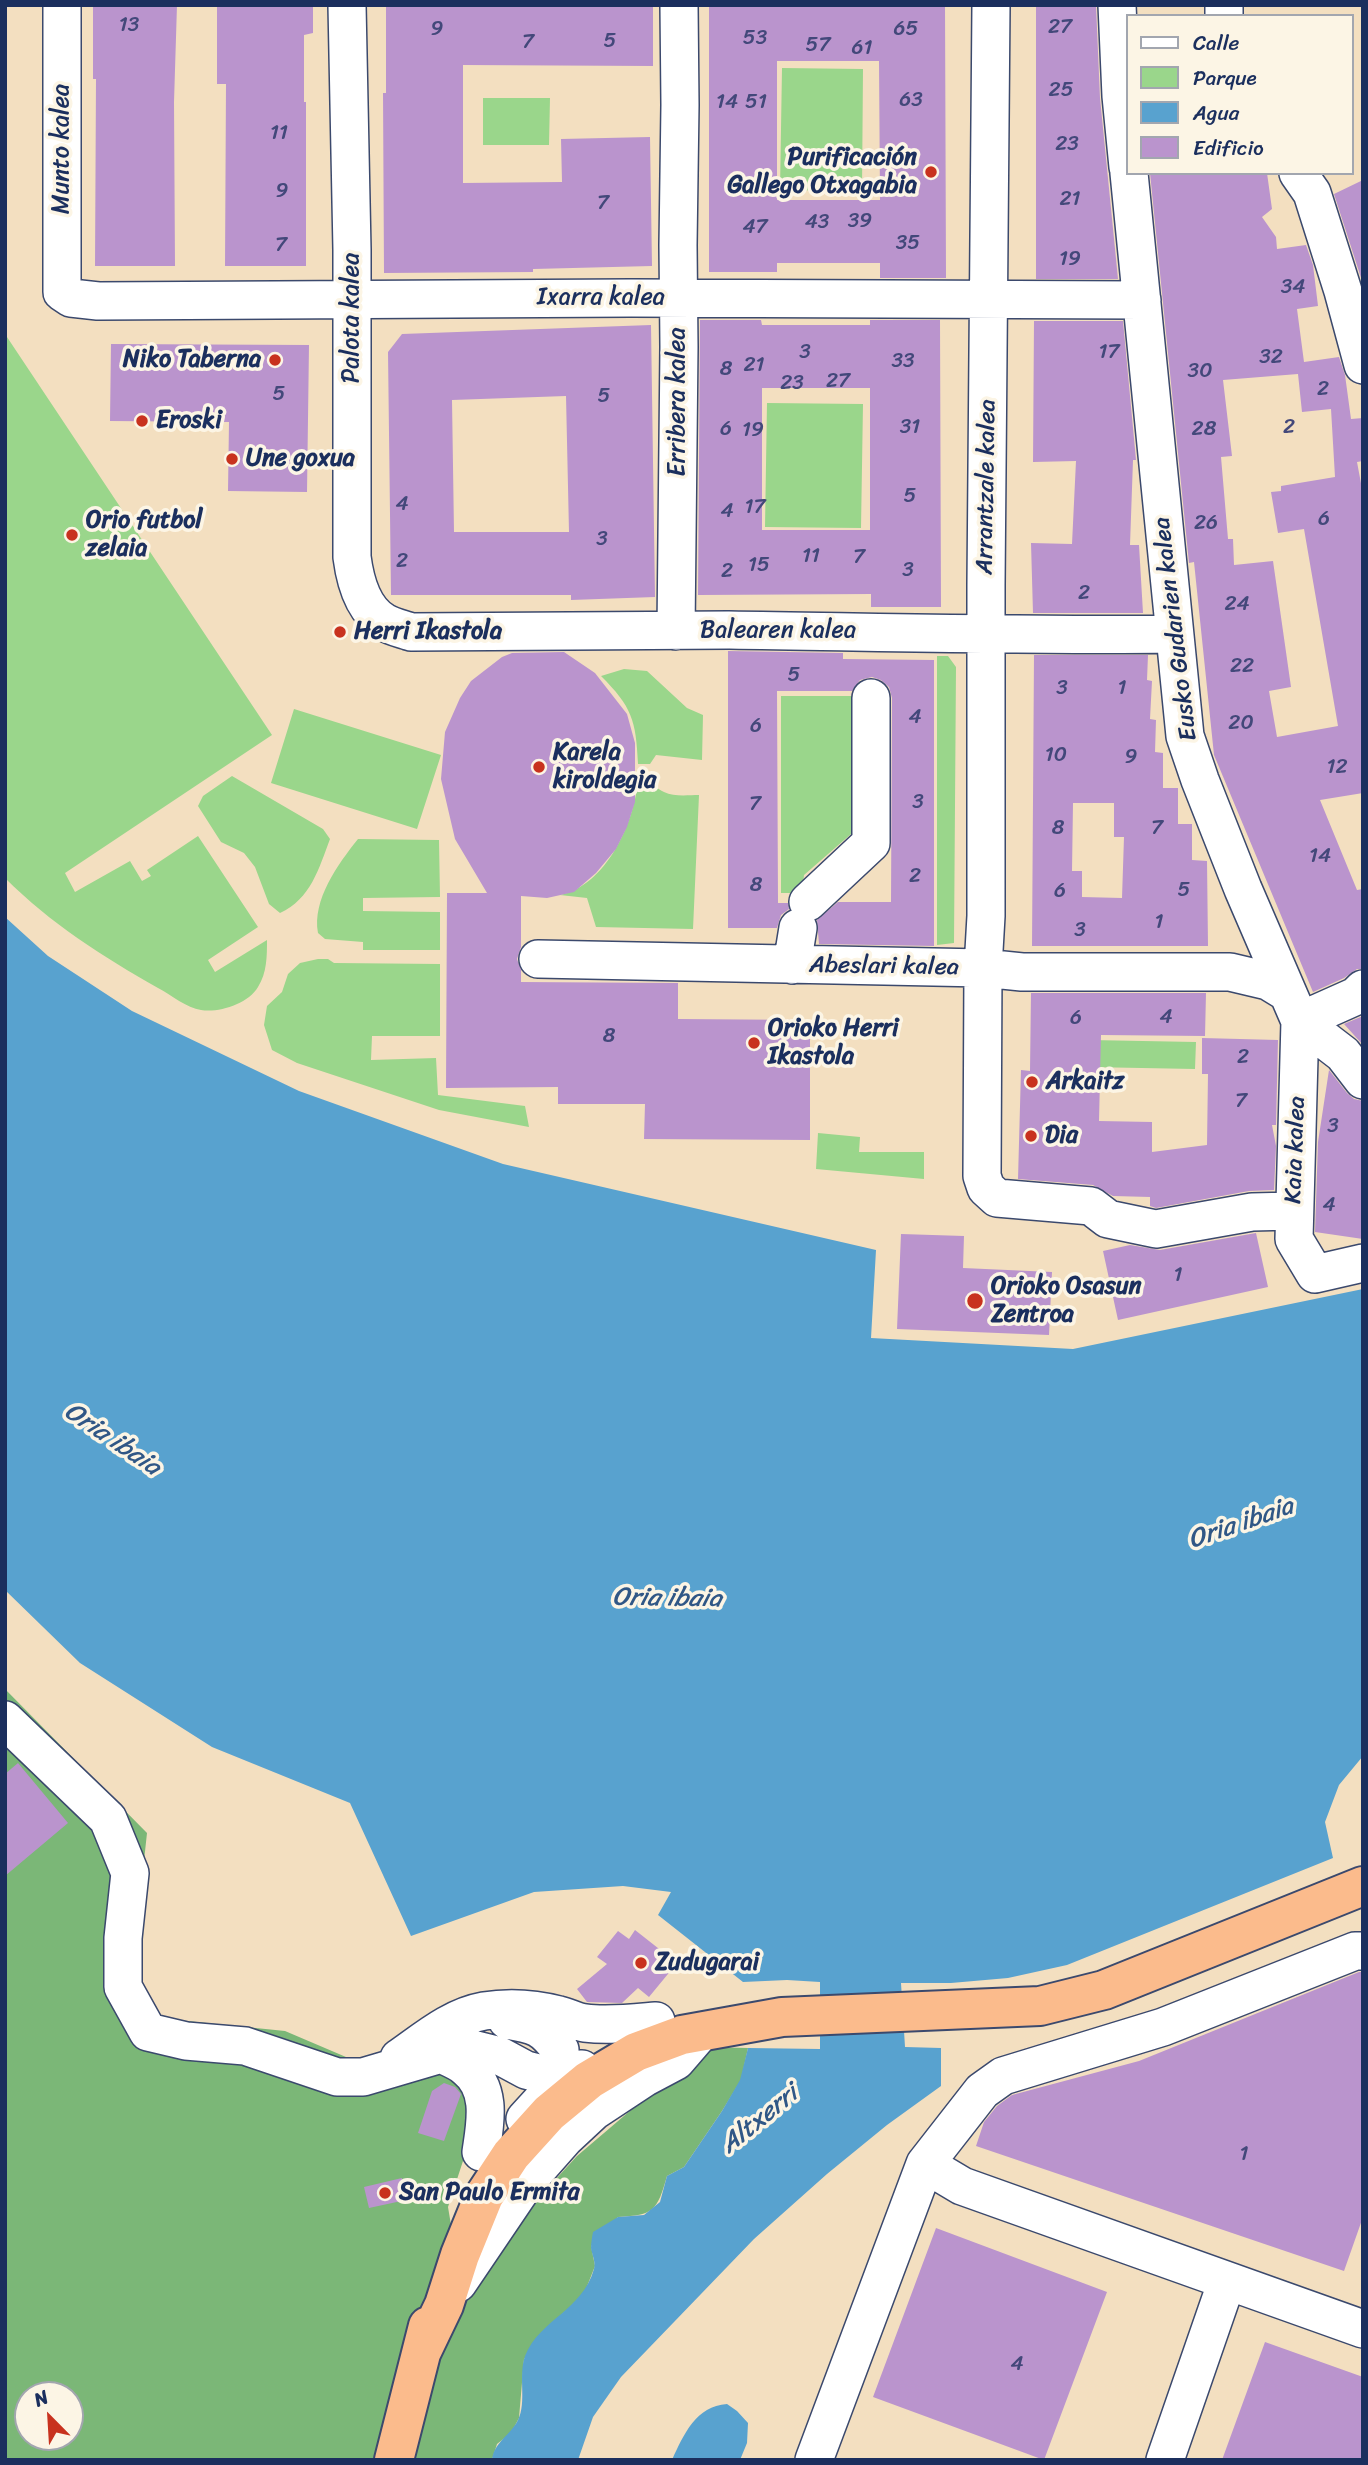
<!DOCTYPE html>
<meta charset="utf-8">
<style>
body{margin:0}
#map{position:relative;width:1368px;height:2465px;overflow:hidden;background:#f3dfc0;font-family:Sriracha,sans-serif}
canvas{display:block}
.frame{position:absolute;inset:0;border:7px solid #1b2f5e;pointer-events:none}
.legend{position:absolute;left:1126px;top:14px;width:228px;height:161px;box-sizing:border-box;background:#fcf5e5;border:2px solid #a2a6af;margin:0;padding:9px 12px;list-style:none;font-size:21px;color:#1b2f5e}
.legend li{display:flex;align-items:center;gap:14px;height:35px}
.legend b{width:35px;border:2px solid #a2a6af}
.north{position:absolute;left:14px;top:2381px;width:70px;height:70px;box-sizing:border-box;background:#fcf5e5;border:2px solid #a2a6af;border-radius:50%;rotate:336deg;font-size:19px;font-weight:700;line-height:28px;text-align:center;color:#1b2f5e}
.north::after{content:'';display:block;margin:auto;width:24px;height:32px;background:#c8321e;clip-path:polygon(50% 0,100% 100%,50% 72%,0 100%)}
</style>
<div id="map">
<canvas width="1368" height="2465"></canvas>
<div class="frame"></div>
<ul class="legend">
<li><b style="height:9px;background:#fff"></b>Calle</li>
<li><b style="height:19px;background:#9ad68b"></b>Parque</li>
<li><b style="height:19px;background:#58a2cf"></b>Agua</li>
<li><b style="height:19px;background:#ba94cd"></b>Edificio</li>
</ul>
<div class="north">N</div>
</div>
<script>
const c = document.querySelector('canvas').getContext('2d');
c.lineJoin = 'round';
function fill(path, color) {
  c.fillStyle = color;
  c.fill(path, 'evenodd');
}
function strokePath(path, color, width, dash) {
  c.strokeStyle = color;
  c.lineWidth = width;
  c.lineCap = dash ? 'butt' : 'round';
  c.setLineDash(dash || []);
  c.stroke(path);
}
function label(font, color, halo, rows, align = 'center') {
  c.font = font + ' Sriracha,sans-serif';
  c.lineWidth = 7;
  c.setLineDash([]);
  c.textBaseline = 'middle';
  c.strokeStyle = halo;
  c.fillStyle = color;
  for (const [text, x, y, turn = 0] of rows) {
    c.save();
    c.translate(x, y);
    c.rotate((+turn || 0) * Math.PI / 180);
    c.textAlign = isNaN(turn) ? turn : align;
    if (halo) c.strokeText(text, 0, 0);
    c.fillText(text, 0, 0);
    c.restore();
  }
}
const green = new Path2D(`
 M782,68L863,69L862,191L780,190Z
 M483,98H550L549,145H483Z
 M5,334L272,735L65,873L75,892L130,861L142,881L151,876L147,870L198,836L258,927L208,960L215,972L267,940C267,956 267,973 258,987C248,1004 219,1013 201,1010C187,1008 171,995 158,988C102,956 51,924 5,878Z
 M767,403L863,404L861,528L765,527Z
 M937,656H948L956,667L954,943L937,945Z
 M624,669L647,671L687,708L703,715L702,760L656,755L650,764H638C636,720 632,707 601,676Z
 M781,696H852L851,834L804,875L802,893H781Z
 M294,709L441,755L417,829L271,783Z
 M232,776L323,829L330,839C319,868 311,899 280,913L269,904L255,867L244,853L221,842L198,806L203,796Z
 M638,782C656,782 650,785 664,792C674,797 688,795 699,795L693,929L596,927L587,898L560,895C606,885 633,825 638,782Z
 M358,839L439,840L440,897L363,898V911L440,912V950H363V942L325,939L318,933C312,900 338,864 358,839Z
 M318,959H328L334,963L440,964V1036H372L371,1060L436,1058L438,1095L525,1106L529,1127L439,1110L297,1063L272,1050L264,1025L267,1006L282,992L288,974L300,963Z
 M1036,1039L1196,1042L1195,1069L1035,1066Z
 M818,1133L860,1137L859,1152H924V1179L816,1169Z`);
const forest = new Path2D(`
 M5,1689L147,1833L134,1953L142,1991L158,2018L285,2031L346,2057L372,2058L390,2047L464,2077L476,2121L448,2207L459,2273L524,2214L577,2156L705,2047L748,2048L741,2080L722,2111L684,2167L667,2176C657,2211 654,2215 618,2217L591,2246L595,2266L586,2289L578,2301L562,2314L524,2359L519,2418L511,2433L497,2444L492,2460H5ZM28,2395H70V2437H28Z`);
const water = new Path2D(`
 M5,917L48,956L132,1011L299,1091L503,1164L876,1250L871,1338L1073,1349L1363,1289V1756L1339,1785L1325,1822L1333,1858L1067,1965L1008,1978L951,1983H901L905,2047L941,2048V2086L887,2125L827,2174L754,2239L621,2377L593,2417L578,2460H492C494,2442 510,2436 518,2420C527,2402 518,2376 525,2356C540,2319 582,2311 594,2269C596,2262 592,2255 591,2248C591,2243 592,2237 593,2232L618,2217L644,2215L660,2202L667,2176L684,2167L722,2111L740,2080L748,2048L820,2049V1982L787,1980L743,1982L658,1915L671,1892L623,1886L534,1892L411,1936L350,1803L212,1747L80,1663L5,1590Z
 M727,2404L737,2411L748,2423L747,2443L740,2460H672C684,2434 696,2406 727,2404Z`);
const building = new Path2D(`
 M93,5H177L174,102L175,266H95L96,79H93Z
 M217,5H313V33L304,35V102H306V266H225L226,84H217Z
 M386,5H653V66L463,65V183L562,182L561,139L650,137L652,266L533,269V272L384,273L383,93H386Z
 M709,5H945L946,278H880V263H777V272H709ZM777,61H879L880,200H777Z
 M1036,5H1096L1100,98L1118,279H1036Z
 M1150,173H1267L1272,209L1262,217L1276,237L1277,249L1306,245L1313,265L1318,306L1297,309L1304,362L1339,357L1345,375L1351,419L1363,418V461L1357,462L1363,494V793L1320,800L1357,890L1363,889V969H1357L1344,978L1313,992L1214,755L1194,562L1189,563ZM1298,374L1302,412L1331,409L1335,477L1281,486V491L1271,492L1278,533L1304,529L1338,726L1277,737L1269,691L1291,687L1273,561L1234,565L1233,539H1228L1221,457L1232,456L1223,380Z
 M1363,180V284L1334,194Z
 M700,320H761L762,325H870V320H940L941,607H871V594L698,595ZM762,388H870V530H762Z
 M1034,321H1123L1136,460H1133L1130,545H1139L1143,613H1033L1031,543L1072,544L1076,461L1033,462Z
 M651,325L655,597L571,600V595H391L388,352L402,334ZM566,396L569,532H454L452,400Z
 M111,344L309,345L307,492L228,491L229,422L110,421Z
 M728,651L843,653V659L934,660V946L819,944L817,920L838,902H891L892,698L889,687L881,680L872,677L860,680L852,691H777L778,903H788L789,909L781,915L777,928H728Z
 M564,652L595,673L627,714L635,743V802L627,827L616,849L596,873L574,892L547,898L521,896V947L517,959L521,970V982L678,983V1019L810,1020V1140L644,1139L645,1104H558V1087L446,1088L447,893H487L455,839L441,779L445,732L460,698L471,681L502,657L512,653Z
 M1034,655H1148L1147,680L1152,681L1150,719L1156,720L1155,752L1163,753V788H1178V824H1192V860L1207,861L1208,946H1032ZM1073,803H1114V837H1124L1122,898L1082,897V871H1072Z
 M1031,993H1206L1205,1036L1101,1035L1099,1121L1152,1122V1152L1207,1145L1208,1074H1202V1038L1278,1040L1276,1125H1272L1276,1146L1274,1190L1249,1191L1156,1208L1150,1206V1197L1113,1196L1093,1185L1018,1179L1021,1070L1030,1071Z
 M1363,1016V1045L1344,1024Z
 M1329,1070L1347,1093L1354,1099L1363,1101V1239L1315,1232L1318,1142Z
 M1256,1233L1268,1287L1118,1320L1103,1251L1130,1245L1160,1250Z
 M901,1234L964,1236L963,1268L1052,1272L1049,1335L897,1329Z
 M18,1763L68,1823L5,1876V1774Z
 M635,1930L677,1963L649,1997L638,1988L622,2003L587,2002L577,1989L607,1964L597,1957L618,1931L629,1939Z
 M1359,1972H1363V2217L1344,2271L976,2146L984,2122L997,2106L1012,2095L1139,2061Z
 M444,2083L455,2087L461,2094L444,2141L418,2133L432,2091Z
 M402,2178L406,2200L369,2208L364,2187Z
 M936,2228L1107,2292L1044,2460L873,2397Z
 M1265,2342L1363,2377V2460H1222Z`);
const minor = new Path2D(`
 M62,5V292L71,298L98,301L631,298L1142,300
 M347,5L352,250V557C355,580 362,609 384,622C392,627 403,629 411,632C517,632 623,630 729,630C877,632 1025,636 1174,634
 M991,5L986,584V916L983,968L982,1176L986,1188L997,1198L1091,1206L1108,1219L1156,1229L1252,1212L1293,1211
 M1117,5L1121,96L1128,167
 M1224,5V16
 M1129,173L1185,736L1200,780L1243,889L1300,1021L1343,1054L1363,1080
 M1298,173L1312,193L1343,291L1363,365
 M676,631L679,347L678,245L680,105L679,5
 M808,902L871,843V698
 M538,959L983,968L1022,972H1230L1268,981L1286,992
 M792,965L798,928
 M1300,1021L1294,1239L1315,1274L1363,1263
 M1300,1021L1356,996L1363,989
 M5,1720L108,1819L130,1873L123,1938V1987L148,2032L186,2041L245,2046L337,2077H363L441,2054C449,2058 460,2062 466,2068C493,2089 485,2124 481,2152
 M507,2020C536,2025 543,2027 560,2050L556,2085L525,2119
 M441,2054L468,2048L500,2056L526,2070L538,2073L582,2069
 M399,2058C425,2040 451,2017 484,2011C508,2007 536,2009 559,2015C568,2017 576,2022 585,2023C608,2026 633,2023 656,2021
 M925,2164L962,2186L1363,2329
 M458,2283L527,2181L565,2138L594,2111L644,2078L676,2061L701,2032
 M814,2460L925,2164L982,2091L1003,2076L1163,2027L1355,1951H1363
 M1165,2460L1227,2281`);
const highway = new Path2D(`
 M422,2351L444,2305L460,2255L484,2196L511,2155L549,2113L589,2080L636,2052L682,2035L782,2017L1040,2006L1104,1990L1363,1886
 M394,2460L428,2326`);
const markers = [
 [931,172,7,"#c8321e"],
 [275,360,7,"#c8321e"],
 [142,421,7,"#c8321e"],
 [232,459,7,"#c8321e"],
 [72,535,7,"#c8321e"],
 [340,632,7,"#c8321e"],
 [539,767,7,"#c8321e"],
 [754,1043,7,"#c8321e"],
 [1032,1082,7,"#c8321e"],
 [1031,1136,7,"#c8321e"],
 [975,1301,9,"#c8321e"],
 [641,1963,7,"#c8321e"],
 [385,2193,7,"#c8321e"]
];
const numberNames = [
 ["13",129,26],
 ["27",1060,28],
 ["9",437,30],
 ["65",906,30],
 ["53",755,39],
 ["5",610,42],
 ["7",528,43],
 ["57",818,46],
 ["61",862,49],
 ["25",1061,91],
 ["63",911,101],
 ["14",727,103],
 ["51",756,103],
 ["11",279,134],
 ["23",1067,145],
 ["9",282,192],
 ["21",1070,200],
 ["7",603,204],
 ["39",860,222],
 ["43",817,223],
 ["47",755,228],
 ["35",908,244],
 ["7",281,246],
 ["19",1070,260],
 ["34",1293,288],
 ["3",805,353],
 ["17",1109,353],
 ["32",1271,358],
 ["33",903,362],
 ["21",754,366],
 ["8",726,370],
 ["30",1200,372],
 ["27",838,382],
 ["23",792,384],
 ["2",1323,390],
 ["5",279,395],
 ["5",604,397],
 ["31",910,428],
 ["2",1289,428],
 ["6",726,430],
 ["28",1204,430],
 ["19",753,431],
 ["5",910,497],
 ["4",402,505],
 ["17",755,508],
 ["4",727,512],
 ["6",1324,520],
 ["26",1206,524],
 ["3",602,540],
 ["11",811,557],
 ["7",859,558],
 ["2",402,562],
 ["15",759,566],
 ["3",908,571],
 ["2",727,572],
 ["2",1084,594],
 ["24",1237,605],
 ["22",1242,667],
 ["5",794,676],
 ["3",1062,689],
 ["1",1122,689],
 ["4",915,718],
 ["20",1241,724],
 ["6",756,727],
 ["10",1056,756],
 ["9",1131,758],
 ["12",1337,768],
 ["3",918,803],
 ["7",755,805],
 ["8",1058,829],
 ["7",1157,829],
 ["14",1320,857],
 ["2",915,877],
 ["8",756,886],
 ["5",1184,891],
 ["6",1060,892],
 ["1",1159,923],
 ["3",1080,931],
 ["4",1166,1018],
 ["6",1076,1019],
 ["8",609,1037],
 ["2",1243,1058],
 ["7",1241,1102],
 ["3",1333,1127],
 ["4",1329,1206],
 ["1",1178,1276],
 ["1",1244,2155],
 ["4",1017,2365]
];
const streetNames = [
 ["Munto kalea",62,149,-90],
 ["Ixarra kalea",601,298],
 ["Palota kalea",352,318,-90],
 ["Erribera kalea",678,402,-90],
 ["Arrantzale kalea",987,487,-89],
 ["Eusko Gudarien kalea",1176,629,-97],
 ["Balearen kalea",778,631],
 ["Abeslari kalea",884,967,1],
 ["Kaia kalea",1296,1150,-88]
];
const poiNames = [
 ["Purificación",917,158,"right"],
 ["Gallego Otxagabia",917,186,"right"],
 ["Niko Taberna",261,360,"right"],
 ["Eroski",156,421],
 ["Une goxua",246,459],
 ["Orio futbol",86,521],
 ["zelaia",86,549],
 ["Herri Ikastola",354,632],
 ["Karela",553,753],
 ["kiroldegia",553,781],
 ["Orioko Herri",768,1029],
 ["Ikastola",768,1057],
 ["Arkaitz",1046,1082],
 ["Dia",1045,1136],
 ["Orioko Osasun",991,1287],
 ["Zentroa",991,1315],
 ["Zudugarai",655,1963],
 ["San Paulo Ermita",399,2193]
];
const waterNames = [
 ["Oria ibaia",112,1440,34],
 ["Oria ibaia",1241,1524,-19],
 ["Oria ibaia",667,1599,1],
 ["Altxerri",760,2120,-39]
];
fill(green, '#9ad68b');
fill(forest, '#7bb777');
fill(water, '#58a2cf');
fill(building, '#ba94cd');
strokePath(minor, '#3b496d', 40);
strokePath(highway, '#3b496d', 42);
strokePath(minor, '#fff', 37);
strokePath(highway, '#fbbb8c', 38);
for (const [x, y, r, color] of markers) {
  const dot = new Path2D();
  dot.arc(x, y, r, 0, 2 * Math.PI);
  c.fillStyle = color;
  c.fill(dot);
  strokePath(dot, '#fcf5e5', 2.5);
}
label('21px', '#43487a', null, numberNames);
label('24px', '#1b2f5e', '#fcf5e5', streetNames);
label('bold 24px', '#1b2f5e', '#fcf5e5', poiNames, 'left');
label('italic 26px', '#305786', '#fcf5e5', waterNames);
</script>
